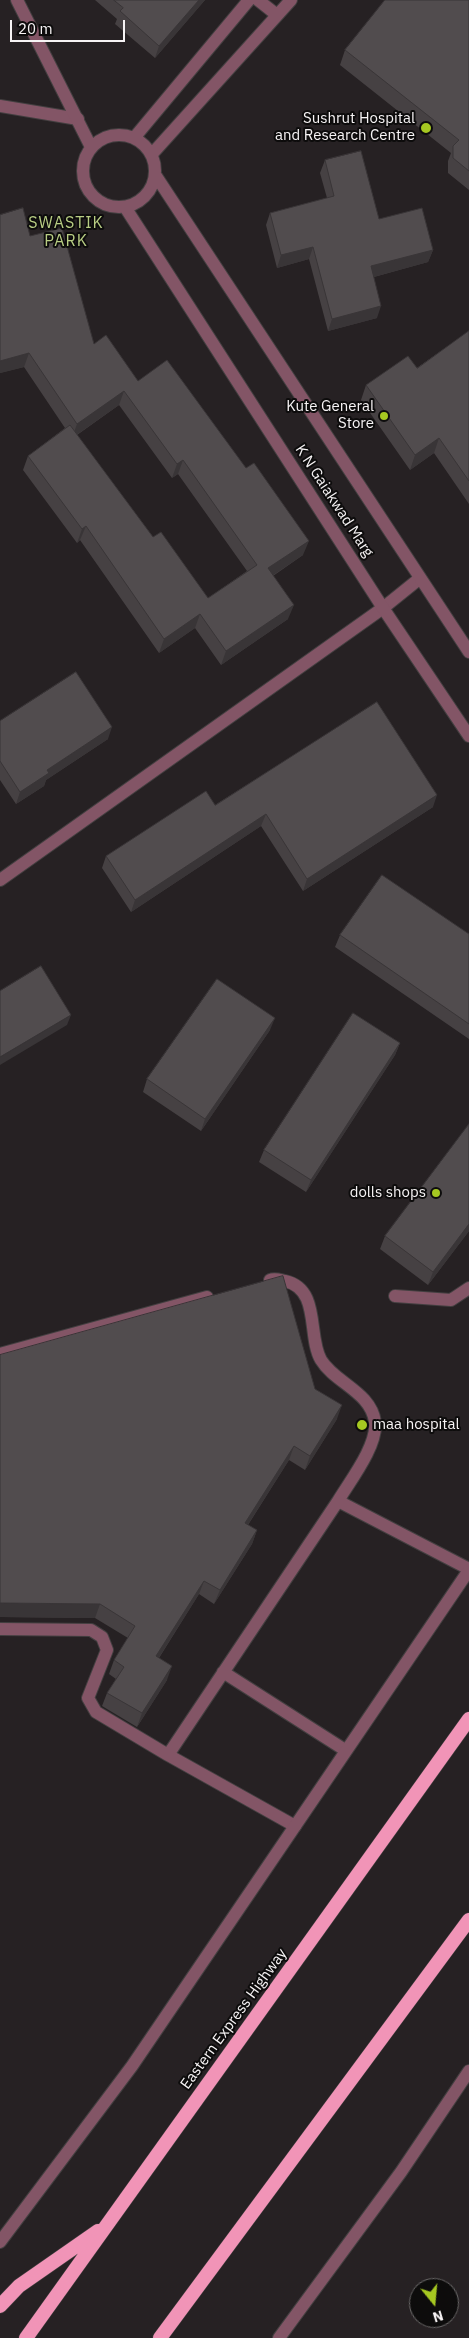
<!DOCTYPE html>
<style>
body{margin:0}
#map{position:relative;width:469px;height:2338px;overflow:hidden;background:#262123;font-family:"IBM Plex Sans",sans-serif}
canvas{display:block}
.north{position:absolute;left:409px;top:2278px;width:50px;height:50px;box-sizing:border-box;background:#0d0c0c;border:1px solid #6b6969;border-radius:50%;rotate:163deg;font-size:14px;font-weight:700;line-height:20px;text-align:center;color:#f7f4f5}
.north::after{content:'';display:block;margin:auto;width:18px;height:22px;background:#a6c821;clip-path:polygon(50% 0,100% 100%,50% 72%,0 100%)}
.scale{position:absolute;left:10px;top:20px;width:115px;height:22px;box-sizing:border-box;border:2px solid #f7f4f5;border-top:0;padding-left:6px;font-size:15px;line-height:18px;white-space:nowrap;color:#f7f4f5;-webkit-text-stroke:4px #0d0c0c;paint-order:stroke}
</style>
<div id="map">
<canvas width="469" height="2338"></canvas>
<div class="north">N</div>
<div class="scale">20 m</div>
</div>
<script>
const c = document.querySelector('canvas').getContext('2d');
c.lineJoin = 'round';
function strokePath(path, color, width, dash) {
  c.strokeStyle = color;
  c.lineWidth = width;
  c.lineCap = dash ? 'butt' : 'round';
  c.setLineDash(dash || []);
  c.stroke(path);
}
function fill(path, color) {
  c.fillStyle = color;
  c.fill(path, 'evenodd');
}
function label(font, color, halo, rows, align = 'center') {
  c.font = font + ' "IBM Plex Sans",sans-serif';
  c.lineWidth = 4;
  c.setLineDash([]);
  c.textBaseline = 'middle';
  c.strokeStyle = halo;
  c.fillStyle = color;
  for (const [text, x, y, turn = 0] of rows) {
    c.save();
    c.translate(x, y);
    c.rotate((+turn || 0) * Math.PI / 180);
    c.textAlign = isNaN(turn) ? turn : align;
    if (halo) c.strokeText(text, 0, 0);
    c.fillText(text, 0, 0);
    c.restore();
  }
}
const minor = new Path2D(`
 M0,106L78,119
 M0,880L383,608L419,579
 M270,1280C275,1278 280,1280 285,1281C321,1289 307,1336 321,1360C335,1383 371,1392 375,1422C378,1445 350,1481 338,1501L469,1569
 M395,1296L451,1300L469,1288
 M0,1354L207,1297
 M0,1629L91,1630L102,1637L107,1650L88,1698L96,1712L168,1755L338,1501
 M223,1672L345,1750
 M168,1755L295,1826`);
const tertiary = new Path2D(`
 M17,0L91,147
 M258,0L277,15
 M83 171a36 36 0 1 1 72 0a36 36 0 1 1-72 0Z
 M134,138L249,0
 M152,154L291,0
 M156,176L469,652
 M125,207L383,608L469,736
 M0,2242L132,2066L469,1570
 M279,2338L401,2172L469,2071`);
const trunk = new Path2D(`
 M0,2306L19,2286L98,2231
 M26,2338L469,1719
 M160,2338L469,1920`);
const wall = new Path2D(`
 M95,0H205L155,58L115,24L117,19Z
 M469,0V190L448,173V161L451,153L340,65L345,50Z
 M325,160L379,219L433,250L428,262L374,277L377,318L328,331L309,259L277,268L266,225L270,213L327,198L320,173Z
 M0,215L30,236L94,344L138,381L303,555L273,576L288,619L221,665L195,628L159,653L80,540L77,543L23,470L28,456L65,428L24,367L0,373ZM119,405L172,478L178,474L247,571L208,598L153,537L77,435Z
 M469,331V504L434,453L410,470L361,400L366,385L417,368Z
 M0,721L108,739L46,780L44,786L16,804L0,780Z
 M215,805L433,807L303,891L261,826L131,912L102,868L106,856Z
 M469,934V1039L335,947L340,935Z
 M270,1030L201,1131L143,1092L147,1079Z
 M400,1043L395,1055L306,1192L259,1162L264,1150Z
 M469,1231L428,1285L380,1249L385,1236Z
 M315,1389L337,1419L305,1470L289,1460L248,1525L257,1530L252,1544L214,1604L199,1594L159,1658L167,1680L137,1727L102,1706L107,1693L116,1679L109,1674L114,1660L128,1638L95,1618L0,1617Z`);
const shadedWall = new Path2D(`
 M199,0H205L155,58L159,46Z
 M313,247L309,259L277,268L281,255Z
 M433,250L428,262L366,279L371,266Z
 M381,306L377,318L328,331L332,319Z
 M29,353L24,367L0,373V361Z
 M124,391L119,405L72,438L77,424Z
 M439,438L434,453L410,470L415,455Z
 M183,460L178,474L172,478L177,464Z
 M86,526L80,540L77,543L82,529Z
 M309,541L303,555L263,582L268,568Z
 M294,605L288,619L221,665L226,651Z
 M200,614L195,628L159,653L164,639Z
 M112,727L108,739L46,780L44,786L16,804L20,792L47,770Z
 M437,795L433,807L303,891L307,879Z
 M266,814L261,826L131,912L135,900Z
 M71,1015L67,1025L0,1065V1057Z
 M275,1018L270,1030L201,1131L205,1119Z
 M400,1043L395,1055L306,1192L311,1180Z
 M469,1224V1231L428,1285L433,1272Z
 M342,1405L337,1419L305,1470L310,1456Z
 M294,1446L289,1460L240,1537L245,1523Z
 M257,1530L252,1544L214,1604L220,1590Z
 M204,1581L199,1594L151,1670L156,1656Z
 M0,1603L100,1604L95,1618L0,1617Z
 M172,1666L167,1680L137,1727L142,1713Z`);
const building = new Path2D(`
 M114,0H199L159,46L120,11L123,8Z
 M385,0H469V171L453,158V146L459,140L345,50Z
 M361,151L379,219L422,208L433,250L371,266L381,306L332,319L313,247L281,255L270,213L334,196L325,160Z
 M23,208L30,236L62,228L94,344L106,335L138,381L167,360L246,468L254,463L309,541L268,568L294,605L226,651L200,614L164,639L86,526L82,529L28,456L70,425L153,537L161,532L208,598L257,565L183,460L177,464L124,391L77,424L29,353L0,361V215Z
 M469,331V481L439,438L415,455L366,385L408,356L417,368Z
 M76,672L112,727L47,770L49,773L20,792L0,761V721Z
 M377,702L437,795L307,879L266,814L135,900L106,856L206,791L215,805Z
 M382,875L469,934V1024L340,935Z
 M41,966L71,1015L0,1057V991Z
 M217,979L275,1018L205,1119L147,1079Z
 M353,1013L400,1043L311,1180L264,1150Z
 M469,1124V1224L433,1272L385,1236Z
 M283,1276L315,1389L342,1405L310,1456L294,1446L245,1523L257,1530L220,1590L204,1581L156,1656L172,1666L142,1713L107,1693L124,1667L114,1660L135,1626L100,1604L0,1603V1355Z`);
const markers = [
 [426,128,6,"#a6c821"],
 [384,416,5,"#a6c821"],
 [436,1193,5,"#a6c821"],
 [362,1425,6,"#a6c821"]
];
const poiNames = [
 ["Sushrut Hospital",415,119],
 ["and Research Centre",415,136],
 ["Kute General",374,407],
 ["Store",374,424],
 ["dolls shops",426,1193],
 ["maa hospital",373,1425,"left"]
];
const streetNames = [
 ["K N Gaiakwad Marg",334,501,57],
 ["Eastern Express Highway",234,2019,-54]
];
const neighbourhoodNames = [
 ["SWASTIK",66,223],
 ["PARK",66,241]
];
strokePath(minor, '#433f40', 14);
strokePath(tertiary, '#433f40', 14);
strokePath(trunk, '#433f40', 15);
strokePath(minor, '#835566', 12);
strokePath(tertiary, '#835566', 12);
strokePath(trunk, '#f194b7', 14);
fill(wall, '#464143');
fill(shadedWall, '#393537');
fill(building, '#514c4e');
strokePath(building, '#393537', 1);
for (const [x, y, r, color] of markers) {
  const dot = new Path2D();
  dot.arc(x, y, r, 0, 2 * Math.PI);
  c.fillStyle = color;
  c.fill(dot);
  strokePath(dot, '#0d0c0c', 2);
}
label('15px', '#f7f4f5', '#0d0c0c', poiNames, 'right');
label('15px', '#f7f4f5', '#0d0c0c', streetNames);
c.letterSpacing = '1px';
label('16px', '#b9ce84', '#0d0c0c', neighbourhoodNames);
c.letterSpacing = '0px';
</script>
